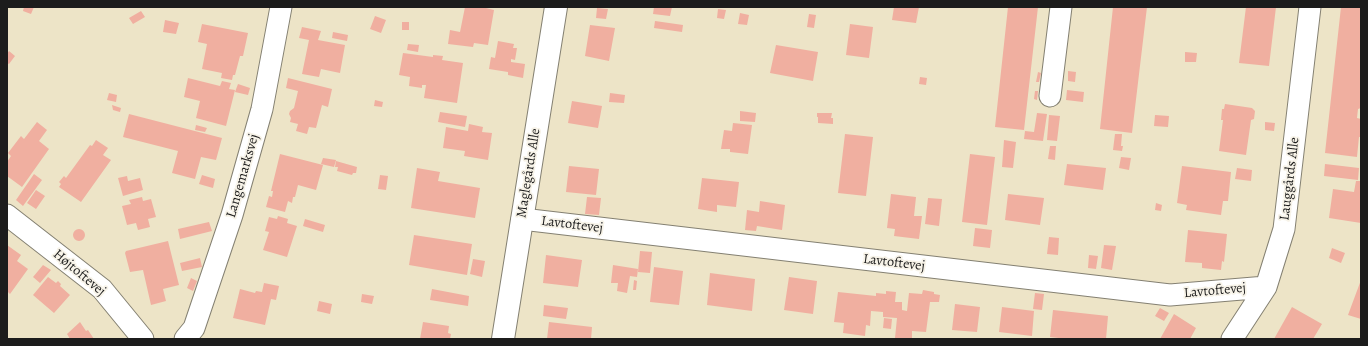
<!DOCTYPE html>
<meta charset="utf-8">
<style>
body{margin:0}
#map{position:relative;width:1368px;height:346px;overflow:hidden;background:#ede4c7;font-family:Alegreya,serif}
canvas{display:block}
.frame{position:absolute;inset:0;border:8px solid #1c1c1c;pointer-events:none}
</style>
<div id="map">
<canvas width="1368" height="346"></canvas>
<div class="frame"></div>
</div>
<script>
const c = document.querySelector('canvas').getContext('2d');
c.lineJoin = 'round';
function fill(path, color) {
  c.fillStyle = color;
  c.fill(path, 'evenodd');
}
function strokePath(path, color, width, dash) {
  c.strokeStyle = color;
  c.lineWidth = width;
  c.lineCap = dash ? 'butt' : 'round';
  c.setLineDash(dash || []);
  c.stroke(path);
}
function label(font, color, halo, rows, align = 'center') {
  c.font = font + ' Alegreya,serif';
  c.lineWidth = 3.5;
  c.setLineDash([]);
  c.textBaseline = 'middle';
  c.strokeStyle = halo;
  c.fillStyle = color;
  for (const [text, x, y, turn = 0] of rows) {
    c.save();
    c.translate(x, y);
    c.rotate((+turn || 0) * Math.PI / 180);
    c.textAlign = isNaN(turn) ? turn : align;
    if (halo) c.strokeText(text, 0, 0);
    c.fillText(text, 0, 0);
    c.restore();
  }
}
const building = new Path2D(`
 M24,7H34L31,14L23,11Z
 M465,7H486V8L494,10L488,45L474,43L473,47L448,44L450,30L460,32Z
 M654,7H672L670,16L653,14Z
 M894,7H919L916,23L892,20Z
 M1008,7H1038L1024,130L995,127Z
 M1113,7H1147L1132,133L1100,129Z
 M1246,7H1276L1269,66L1239,63Z
 M1341,7H1361V108L1358,109L1357,118L1361,119V137H1359L1357,157L1325,153Z
 M597,8L608,9L606,19L596,18Z
 M718,9L726,10L724,19L717,18Z
 M141,11L145,17L133,24L129,18Z
 M740,13L749,15L747,25L738,24Z
 M809,14L816,15L814,28L807,27Z
 M375,16L386,20L381,33L370,29Z
 M165,20L179,23L176,34L163,32Z
 M655,21L683,25L682,32L654,28Z
 M402,22H409V30H402Z
 M202,24L248,33L243,56H240L235,75H233L232,80L221,78L222,73L202,69L207,44L198,42Z
 M850,24L873,27L869,58L846,55Z
 M590,25L615,28L609,61L585,56Z
 M302,27L321,31L318,40L345,45L340,73L321,69L319,77L302,74L309,40L299,38Z
 M333,32L348,35L347,41L332,38Z
 M498,41L514,44L513,48H517L515,60L511,59V62L525,64L523,78L508,75V72L489,69L491,57L495,58Z
 M408,44L419,45L418,52L407,50Z
 M776,45L818,52L813,81L770,73Z
 M9,51L15,56L9,64L7,63V54Z
 M1185,52L1197,53L1196,62H1185Z
 M403,53L433,57V55L443,56L442,60L463,63L457,103L424,98L426,85H422V88L409,86L410,77L399,75Z
 M1068,71L1076,72L1075,82L1068,81Z
 M1038,72L1041,73L1039,82H1036Z
 M920,77L927,78L926,85L919,84Z
 M188,78L220,86L222,81L231,83L229,89L235,90L226,126L196,118L200,101L184,97Z
 M288,78L332,89L328,107L322,105L316,128L309,127L307,134L296,131L298,124L290,122L291,118L289,114L290,111L294,108L298,91L286,88Z
 M238,84L250,88L248,95L235,92Z
 M1067,90L1084,92L1083,102L1066,100Z
 M1035,91H1038L1037,100L1034,99Z
 M109,93L117,95L116,102L107,100Z
 M610,93L625,95L624,103L609,102Z
 M375,100L383,102L382,107L374,106Z
 M572,101L602,106L598,128L568,123Z
 M1225,104L1252,108L1255,111L1254,119L1251,120L1246,155L1219,151L1223,120H1221L1222,109H1224Z
 M112,105L121,108L120,112L113,110Z
 M740,111L756,113L755,122L740,121Z
 M440,112L467,116L465,127L438,122Z
 M817,113H832L831,118H833V124L818,123V117H817Z
 M1037,113L1047,114L1043,141L1024,139L1025,131L1034,132Z
 M129,114L222,138L216,160L201,157L195,179L172,173L178,151L123,137Z
 M1049,115L1060,116L1057,141L1047,140Z
 M1155,115L1169,116L1168,127L1154,126Z
 M37,122L47,130L39,141L49,149L22,187L7,176V162L11,156L8,153L21,136L24,139Z
 M1265,122L1275,123L1274,131L1265,130Z
 M733,123L752,125L748,154L730,152V149H721L724,130L732,131Z
 M469,124L483,127L482,132L492,133L488,160L464,156L465,151L443,148L446,127L468,131Z
 M196,125L207,128L205,132L195,130Z
 M845,134L873,137L866,196L838,193Z
 M1115,134H1122L1121,146H1123L1122,151L1113,150Z
 M96,140L108,148L103,155L111,160L81,202L59,187L61,184L59,182L64,176L66,178L90,145L92,146Z
 M1004,140L1016,142L1013,168L1002,167Z
 M1050,146H1056L1055,160L1048,159Z
 M280,154L323,165L316,190L298,185L295,197H293L292,203L288,201L285,212L266,207L269,196L272,197L273,191H271Z
 M970,154L995,157L987,225L962,222Z
 M1121,157L1131,158L1129,170L1119,168Z
 M323,158L336,160L334,167L321,164Z
 M336,161L357,167L356,173H353L352,175L337,171L338,167H335Z
 M1067,164L1106,168L1103,190L1064,185Z
 M1325,164L1359,168L1358,180L1324,176Z
 M569,166L599,169L596,195L566,192Z
 M1182,166L1231,172L1228,201H1223L1221,215L1186,210L1187,205L1177,203Z
 M417,168L440,172L438,181L480,188L475,218L411,208Z
 M1237,168L1252,170L1251,181L1235,179Z
 M34,174L42,180L23,206L16,200Z
 M202,175L215,179L213,188L199,184Z
 M380,175L388,176L386,190L378,189Z
 M127,176L128,181L140,178L143,190L123,196L118,178Z
 M702,178L739,182L736,207L717,205V212L698,209Z
 M1356,181H1361V223L1329,218L1333,189L1354,192Z
 M36,190L45,196L36,209L27,203Z
 M891,194L916,197L914,216H922L919,239L894,236L895,229L887,228Z
 M1008,194L1044,198L1040,225L1005,220Z
 M142,197L143,201L151,199L156,217L148,219L150,227L138,230L136,223L127,225L122,206L131,204L129,200Z
 M587,197L601,198L599,215L585,214Z
 M928,198L942,199L939,226L925,224Z
 M760,201L785,205L782,230L757,226L756,231L745,230L747,210L759,212Z
 M1156,203L1162,205L1161,211L1155,210Z
 M278,216L288,219L287,223L297,226L287,257L263,250L269,232L265,231L269,217L277,219Z
 M305,219L325,225L323,232L303,226Z
 M209,222L212,231L180,239L178,229Z
 M975,228L992,230L990,248L973,246Z
 M73 235a6 6 0 1 1 12 0a6 6 0 1 1-12 0Z
 M1188,230L1227,234L1224,262L1222,261L1221,270L1202,268V263L1185,262Z
 M414,235L472,244L467,275L409,265Z
 M1049,237L1059,238L1058,255L1047,254Z
 M168,241L179,285L163,289L166,301L151,305L143,270L130,272L125,253L126,251Z
 M7,245L21,255L17,261L28,269L10,294L7,291Z
 M1104,245L1116,246L1112,270L1101,268Z
 M1332,248L1345,253L1341,263L1329,258Z
 M640,251L652,252L650,273L638,272Z
 M546,255L582,260L578,287L543,283Z
 M1089,255L1098,256L1096,269L1088,268Z
 M200,258L202,267L182,271L180,263Z
 M473,259L485,261L482,277L470,274Z
 M43,265L51,270L40,283L33,277Z
 M613,265L638,269L637,277L630,276L627,293L617,291L618,283H611Z
 M654,267L683,271L679,305L650,302Z
 M710,273L755,279L752,311L707,305Z
 M48,277L56,283L58,281L61,284L60,286L70,295L54,313L33,295Z
 M789,277L817,281L813,314L784,310Z
 M191,278L197,281L193,291L187,288Z
 M634,280L637,281L636,290H633Z
 M1361,280V319L1348,315Z
 M264,283L279,286L276,300L271,299L265,325L233,318L240,289L255,293L256,291L262,292Z
 M432,289L469,296L468,306L430,300Z
 M923,290L934,292V294L940,295L939,302H930L926,332L912,331V339L895,338L897,318L883,317V312L871,311L870,326L866,325L865,336L843,333L844,323L834,322L838,292L876,296V293L886,294V291L896,292L895,302H902V310L907,311L909,293L922,294Z
 M1035,293L1044,294L1042,310L1033,309Z
 M362,294L374,296L372,304L361,302Z
 M319,301L332,304L330,314L317,311Z
 M955,304L980,307L977,332L952,330Z
 M544,305L568,308L566,319L543,316Z
 M1002,307L1034,311L1032,336L999,332Z
 M1292,307L1322,324L1313,339H1274Z
 M1160,308L1169,313L1164,321L1155,316Z
 M1053,310L1108,316L1106,339H1067L1050,337Z
 M1174,314L1196,328L1190,339H1160Z
 M884,318L892,319L891,329L883,328Z
 M80,322L86,331L88,330L94,339H70L67,334Z
 M423,322L449,326L448,333L451,334L450,339H420Z
 M549,322L592,327L591,339H547Z`);
const minor = new Path2D(`
 M1050,96L1061,7
 M7,215L102,289L143,339
 M522,219L1170,295L1266,287
 M185,339L194,328L232,215L262,109L281,7
 M1232,339L1266,287L1284,229L1310,7`);
const tertiary = new Path2D(`
 M503,339L556,7`);
const streetNames = [
 ["Maglegårds Alle",529,173,-81],
 ["Langemarksvej",243,176,-74],
 ["Lauggårds Alle",1290,179,-83],
 ["Lavtoftevej",572,225,7],
 ["Lavtoftevej",894,263,7],
 ["Højtoftevej",79,273,40],
 ["Lavtoftevej",1215,291,-5]
];
fill(building, '#f0afa0');
strokePath(minor, '#848072', 23);
strokePath(tertiary, '#848072', 24);
strokePath(minor, '#fff', 21);
strokePath(tertiary, '#fff', 22);
label('14px', '#1c1c1c', '#f7f3e8', streetNames);
</script>
